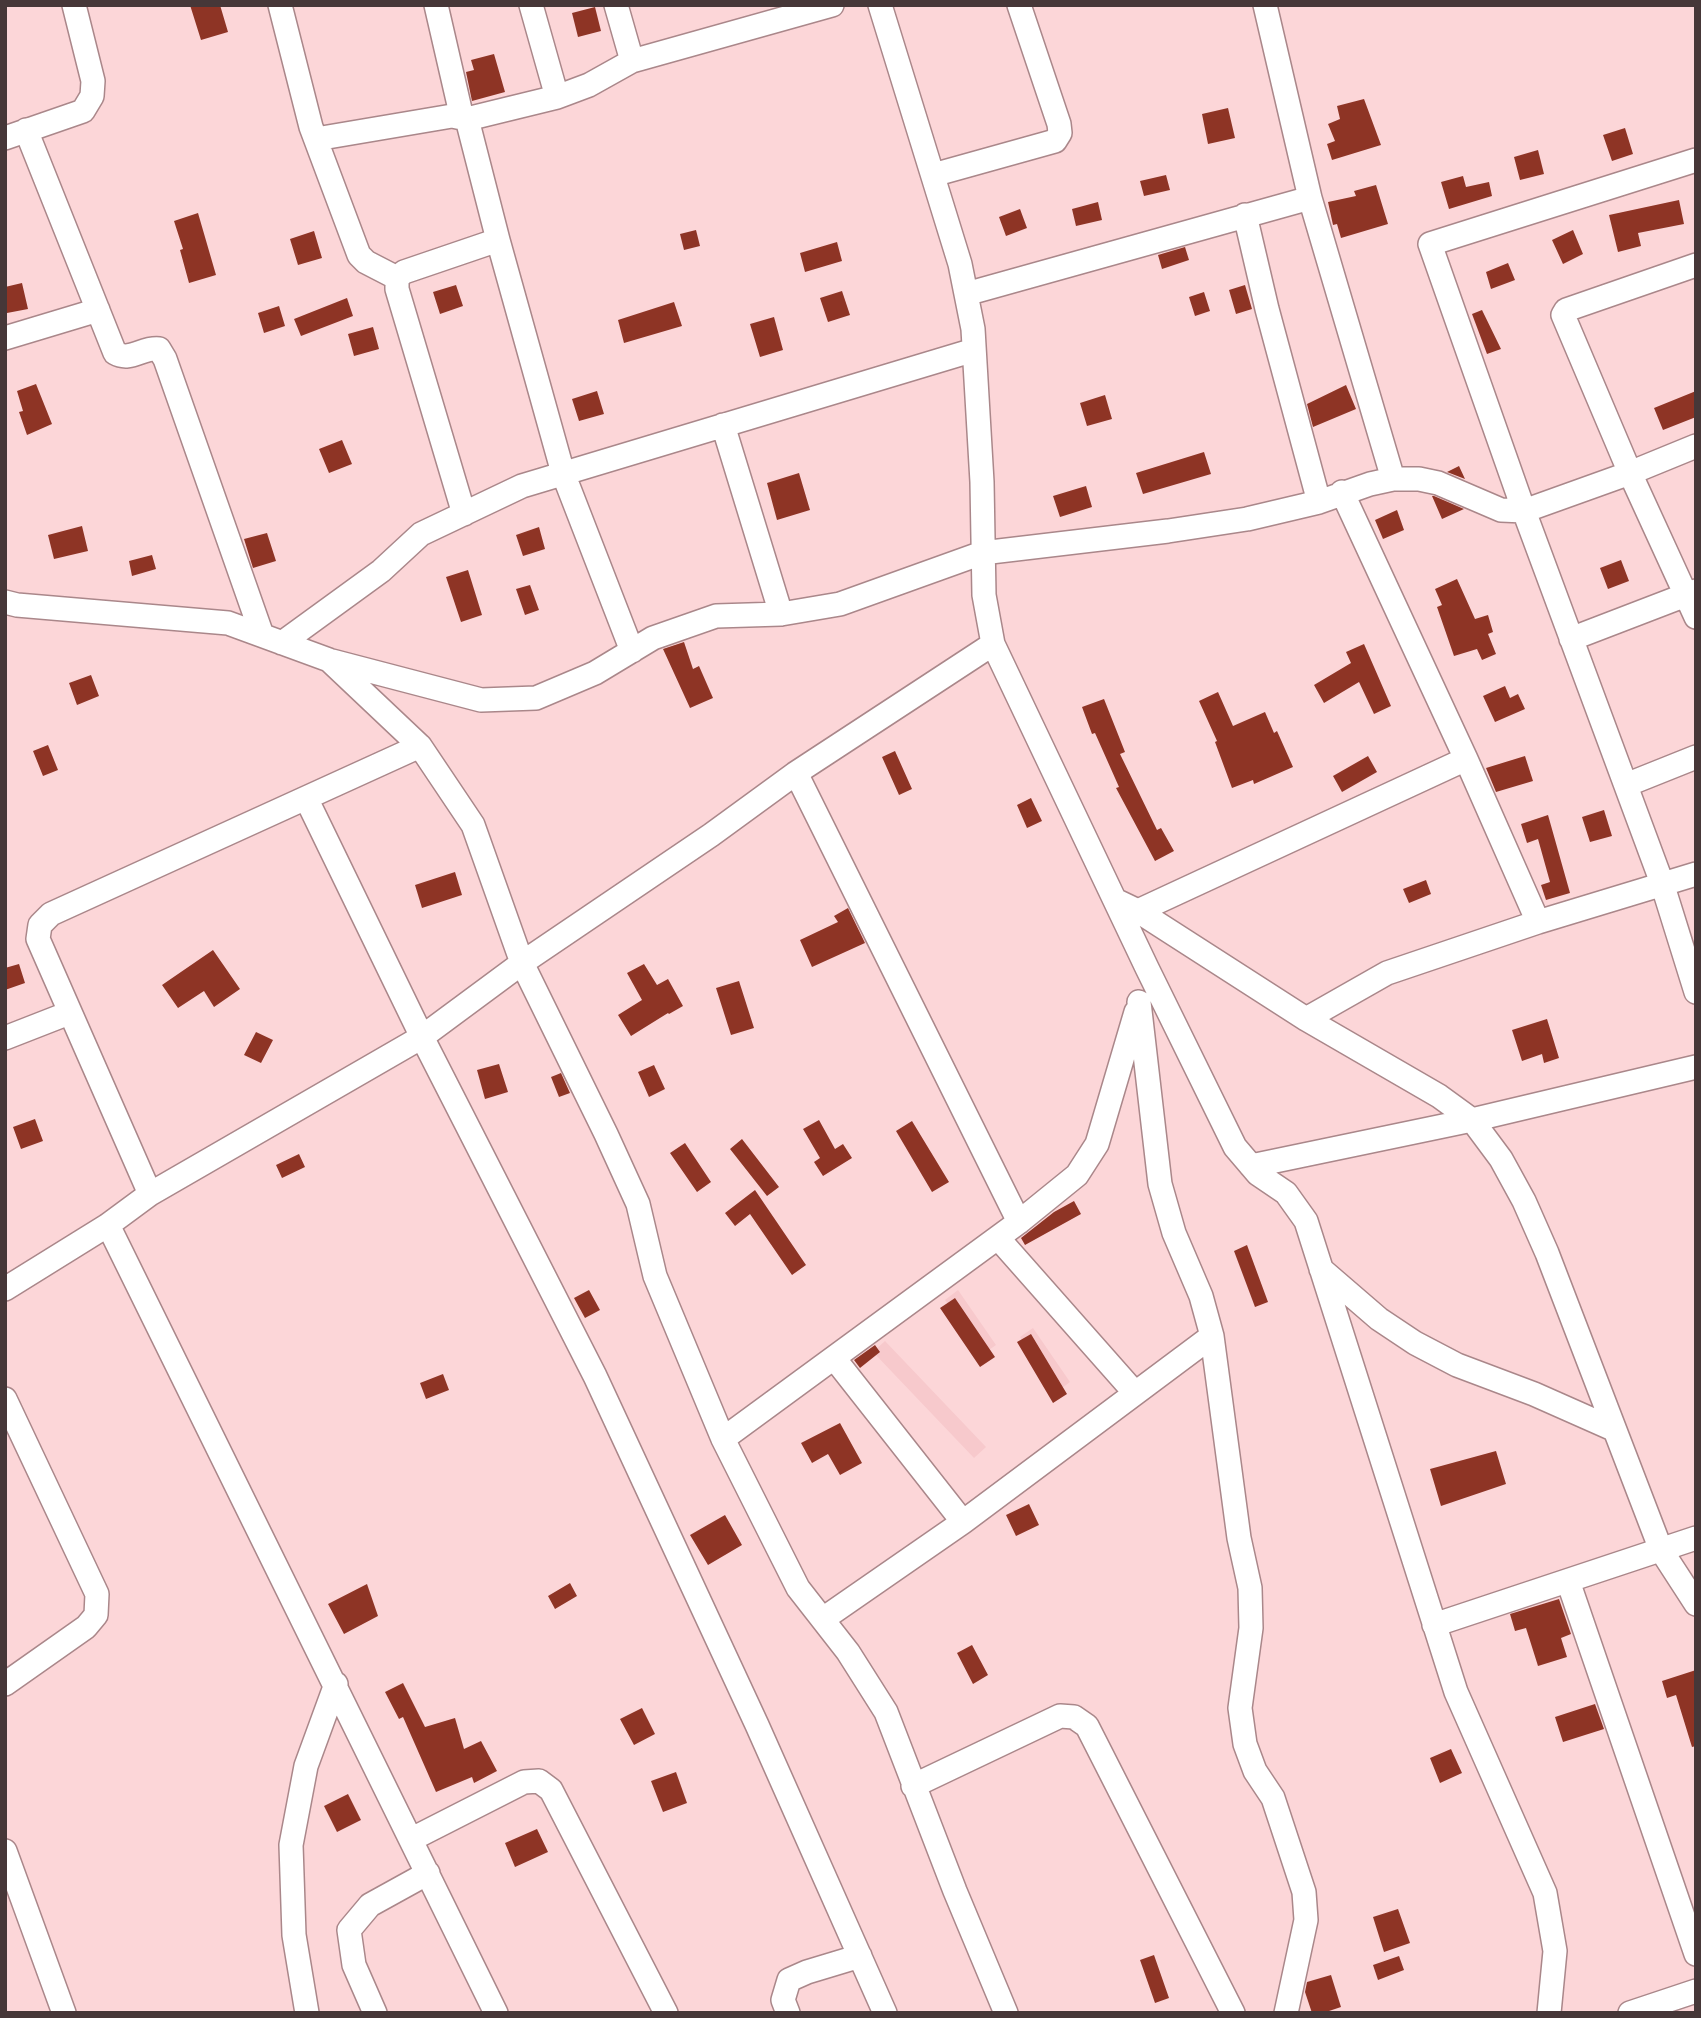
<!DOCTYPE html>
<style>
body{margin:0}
#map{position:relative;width:1701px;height:2018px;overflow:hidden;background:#fcd6d8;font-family:Manrope,sans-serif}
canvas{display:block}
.frame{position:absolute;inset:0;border:7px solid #463738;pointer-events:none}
</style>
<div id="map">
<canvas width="1701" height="2018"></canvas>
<div class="frame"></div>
</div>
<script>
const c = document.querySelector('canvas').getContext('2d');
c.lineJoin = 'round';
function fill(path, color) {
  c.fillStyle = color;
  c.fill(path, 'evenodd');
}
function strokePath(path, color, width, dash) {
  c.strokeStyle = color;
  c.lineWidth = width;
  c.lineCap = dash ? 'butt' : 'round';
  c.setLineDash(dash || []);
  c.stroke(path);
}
const built = new Path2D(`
 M958,1290L996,1345L983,1354L945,1300Z
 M1033,1328L1070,1382L1058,1391L1020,1337Z
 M885,1341L986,1447L974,1458L873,1352Z`);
const building = new Path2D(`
 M190,5H220L228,32L201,40Z
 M595,7L601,31L578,37L572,13Z
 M494,54L505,92L472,101L466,72L474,70L471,60Z
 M1364,99L1381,145L1332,160L1327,144L1335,141L1328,124L1340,119L1337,106Z
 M1228,108L1235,138L1208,144L1202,114Z
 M1625,128L1633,154L1612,161L1603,135Z
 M1538,150L1544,174L1520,180L1514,157Z
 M1166,175L1170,190L1144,196L1140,181Z
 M1463,176L1466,187L1489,182L1492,196L1449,209L1441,182Z
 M1376,185L1388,224L1341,238L1337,224L1333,225L1328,202L1356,196L1354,191Z
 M1679,200L1684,224L1638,233L1641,246L1618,252L1609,215Z
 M1098,202L1102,220L1076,226L1072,209Z
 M1020,209L1027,228L1006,236L999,217Z
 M198,213L216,275L189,283L180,250L183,249L174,221Z
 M696,230L700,246L684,250L680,234Z
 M1573,230L1583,254L1563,264L1552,240Z
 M314,231L322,258L298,265L290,239Z
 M837,242L842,261L805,272L800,253Z
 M1185,247L1189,260L1162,269L1158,255Z
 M1508,263L1515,280L1491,289L1486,272Z
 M22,283L28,309L7,313L5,287Z
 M456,285L463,306L440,314L433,292Z
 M1245,285L1252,309L1236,314L1229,290Z
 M842,291L850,315L828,322L820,298Z
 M1204,292L1210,311L1195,316L1189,297Z
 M347,298L353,316L301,336L294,319Z
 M674,302L682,326L624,343L618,320Z
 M279,306L285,326L264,333L258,313Z
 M1482,310L1501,349L1487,354L1472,314Z
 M774,317L783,350L760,357L750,324Z
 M373,327L379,349L354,356L348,334Z
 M36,384L52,424L27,435L19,412L23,411L17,391Z
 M1346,385L1356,409L1313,427L1307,404Z
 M597,391L604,414L579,421L572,399Z
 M1696,391V417L1663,430L1654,408Z
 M1105,395L1112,419L1087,426L1080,403Z
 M342,440L352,464L329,473L319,449Z
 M1204,452L1211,474L1143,494L1136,473Z
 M1459,466L1465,479L1447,472Z
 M799,473L810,510L777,520L767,483Z
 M1086,486L1092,507L1060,517L1053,496Z
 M1432,496H1434L1464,509L1442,519Z
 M1397,510L1404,530L1383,539L1375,520Z
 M82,526L88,551L54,559L48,535Z
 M539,527L545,549L523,556L516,535Z
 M267,533L276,561L253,568L244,539Z
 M152,555L156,569L132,576L129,561Z
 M1621,560L1629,581L1608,589L1600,568Z
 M468,570L482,615L461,622L446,577Z
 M1457,579L1475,619L1488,615L1493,632L1488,634L1496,654L1482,660L1477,649L1454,656L1437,607L1442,605L1435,589Z
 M530,585L539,610L525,615L516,589Z
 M684,642L693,669L699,666L713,698L690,708L663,649Z
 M1364,644L1391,706L1374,714L1359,682L1324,703L1314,685L1351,663L1346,652Z
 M91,675L99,696L77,705L69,683Z
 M1505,686L1510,698L1518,694L1525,709L1495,722L1483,696Z
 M1218,692L1233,726L1265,712L1274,733L1277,731L1293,767L1254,784L1253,780L1232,788L1215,742L1217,741L1199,701Z
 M1104,699L1125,752L1120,754L1157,830L1161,828L1174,851L1155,861L1116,788L1119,787L1095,733L1092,734L1082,707Z
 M48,745L58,770L43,776L33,751Z
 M895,751L912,789L899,795L882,757Z
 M1368,756L1377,772L1342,792L1333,776Z
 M1525,756L1533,781L1496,792L1486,768Z
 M1031,798L1042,821L1027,828L1017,805Z
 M1604,810L1612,836L1590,842L1582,817Z
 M1548,815L1570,893L1546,900L1541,885L1550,882L1538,839L1527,843L1521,824Z
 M455,872L462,895L422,908L415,885Z
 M1426,880L1431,894L1409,903L1403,889Z
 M848,908L865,943L812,967L800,940L838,922L834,916Z
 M213,950L240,989L214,1007L204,991L178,1008L162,985Z
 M19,964L25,983L5,990V968Z
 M644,964L657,985L668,979L683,1006L669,1014L668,1013L631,1036L618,1015L642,1000L627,973Z
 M739,981L754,1028L731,1035L716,988Z
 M1547,1019L1559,1058L1544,1063L1542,1054L1522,1061L1512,1030Z
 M256,1032L273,1040L261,1063L244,1055Z
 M499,1064L508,1092L485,1099L477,1070Z
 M654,1065L665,1089L649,1097L638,1072Z
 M561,1073L570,1093L559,1097L551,1077Z
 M35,1119L43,1141L21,1149L13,1127Z
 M819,1120L835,1149L843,1144L852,1158L823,1176L814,1162L820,1158L803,1129Z
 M912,1121L949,1182L932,1192L896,1131Z
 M742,1139L779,1187L767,1196L730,1149Z
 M685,1143L711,1182L697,1192L670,1153Z
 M299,1154L305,1167L282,1178L276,1165Z
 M755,1190L806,1265L792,1275L750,1214L735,1226L725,1213Z
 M1074,1201L1081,1214L1025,1245L1021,1238L1054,1212Z
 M1247,1245L1268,1302L1255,1307L1234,1251Z
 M589,1290L600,1310L585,1318L574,1298Z
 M955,1298L995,1357L980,1367L940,1308Z
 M1031,1334L1067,1394L1053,1403L1017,1342Z
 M875,1345L880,1352L860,1368L854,1360Z
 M443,1374L449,1390L426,1399L420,1383Z
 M840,1423L862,1463L840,1475L828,1454L812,1463L801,1443Z
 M1496,1451L1506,1484L1441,1506L1430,1469Z
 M1029,1504L1039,1525L1016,1536L1006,1515Z
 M725,1515L742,1545L708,1565L690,1535Z
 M570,1583L577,1596L555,1609L548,1596Z
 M367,1584L378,1616L344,1634L328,1604Z
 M1559,1599L1571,1634L1561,1638L1567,1657L1538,1666L1526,1628L1515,1631L1510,1614Z
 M972,1645L988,1675L973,1684L957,1653Z
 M1696,1670V1746L1692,1747L1676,1695L1667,1698L1662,1681Z
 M403,1683L425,1727L455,1718L464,1749L481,1741L497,1771L474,1783L472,1777L436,1792L403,1717L399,1719L385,1692Z
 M1595,1704L1604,1729L1563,1742L1555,1717Z
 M642,1708L655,1734L634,1745L620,1719Z
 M1451,1749L1462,1773L1440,1783L1430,1758Z
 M676,1772L687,1803L663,1812L651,1781Z
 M348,1794L361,1820L337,1832L324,1806Z
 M537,1829L548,1852L515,1867L505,1843Z
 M1398,1909L1410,1943L1384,1952L1373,1917Z
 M1154,1955L1169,1998L1155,2003L1140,1960Z
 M1399,1956L1404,1970L1378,1980L1373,1965Z
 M1331,1975L1341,2007L1323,2013H1312L1305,1992L1307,1982Z`);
const street = new Path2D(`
 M280,5L311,127L359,255L366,262L397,278
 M436,5L462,118
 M531,5L557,97
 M616,5L632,61
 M880,5L960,264L973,329L982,482L984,595L993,644L1147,968L1235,1147L1258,1174L1286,1193L1306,1221L1456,1692L1545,1893L1555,1951L1549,2013
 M1265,5L1310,198L1393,479
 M467,119L498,240L563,473L632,651
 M26,130L115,353C131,362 142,347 159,349L165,359L262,635
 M5,138L83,111L92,96L93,81L74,5
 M316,139L452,116L467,119L557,97L589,85L632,61L832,5
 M1696,160L1430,244L1524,511L1662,883L1696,992
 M933,175L1055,141L1060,133L1059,124L1019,5
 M1245,215L1267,309L1319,502
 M1696,265L1566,310L1563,315L1630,473L1696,617
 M966,294L1310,198
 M5,338L98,310
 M723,425L781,614
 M1342,492L1466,759L1538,922
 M464,514L397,289V278L404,272L498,240
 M5,602L17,605L228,623L329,660L420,746L473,825L522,963L606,1134L638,1204L655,1276L723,1439L798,1588L848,1652L886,1712L955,1891L1006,2013
 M1571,639L1696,591
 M282,643L381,571L421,534L522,486L974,350
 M332,661L481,700L536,698L595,673L653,638L716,616L781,614L840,604L982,553L1168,531L1247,519L1319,502L1370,484L1393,479H1419L1438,483L1501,510L1524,511L1630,473L1696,446
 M796,773L1019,1222
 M1626,785L1696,757
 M306,798L422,1037L595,1376L757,1725L885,2013
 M1115,900L1138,911L1306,1019L1439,1096L1472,1120L1501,1159L1524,1201L1547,1253L1661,1550L1696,1604
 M1138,911L1466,759
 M1139,1002L1160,1184L1174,1233L1201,1296L1212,1336L1239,1538L1250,1588L1251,1628L1240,1708L1245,1744L1255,1771L1273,1798L1304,1892L1306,1920L1286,2013
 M1306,1019L1387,973L1538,922L1696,874
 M5,1038L69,1013
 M1251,1166L1472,1120L1696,1067
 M150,1194L38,939L40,925L51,914L420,746
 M108,1225L496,2013
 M998,1238L1135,1393
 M1321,1269L1379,1319L1415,1343L1457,1365L1534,1394L1613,1429
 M5,1289L108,1225L150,1194L422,1037L522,963L711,835L796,773L993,644
 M5,1399L97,1594L96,1615L86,1627L5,1684
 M723,1439L1019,1222L1077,1175L1097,1144L1136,1012
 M963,1522L1212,1336
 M1568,1581L1696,1954
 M823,1619L963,1522L834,1358
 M1434,1625L1696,1538
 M913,1786L1060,1716L1074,1717L1087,1726L1233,2013
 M412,1839L524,1782L539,1781L551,1790L666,2013
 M5,1851L64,2013
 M307,2013L294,1935L291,1845L306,1766L336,1684
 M375,2013L354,1965L349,1930L370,1905L428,1873
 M788,2013L783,2000L789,1980L807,1972L860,1956
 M1630,2013L1696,1991`);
fill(built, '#f7c9cc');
fill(building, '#8e3425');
strokePath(street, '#aa878a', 26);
strokePath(street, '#fff', 23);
</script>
